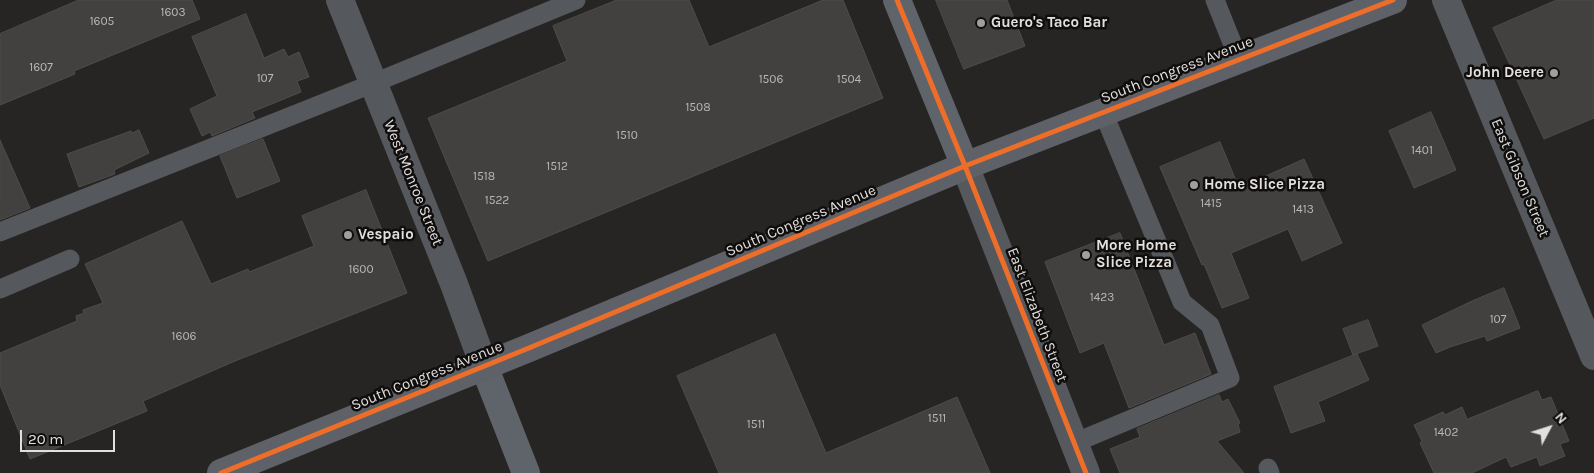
<!DOCTYPE html>
<style>
body{margin:0}
#map{position:relative;width:1594px;height:473px;overflow:hidden;background:#272523;font-family:Karla,sans-serif}
canvas{display:block}
.north{position:absolute;left:1524px;top:403px;width:50px;height:50px;-webkit-text-stroke:4px #100e0d;paint-order:stroke;rotate:50deg;font-size:14px;font-weight:700;line-height:20px;text-align:center;color:#e2dfde}
.north::after{content:'';display:block;margin:auto;width:18px;height:22px;background:#e2dfde;clip-path:polygon(50% 0,100% 100%,50% 72%,0 100%)}
.scale{position:absolute;left:20px;top:430px;width:95px;height:22px;box-sizing:border-box;border:2px solid #e2dfde;border-top:0;padding-left:6px;font-size:15px;line-height:18px;white-space:nowrap;color:#e2dfde;-webkit-text-stroke:4px #100e0d;paint-order:stroke}
</style>
<div id="map">
<canvas width="1594" height="473"></canvas>
<div class="north">N</div>
<div class="scale">20 m</div>
</div>
<script>
const c = document.querySelector('canvas').getContext('2d');
c.lineJoin = 'round';
function fill(path, color) {
  c.fillStyle = color;
  c.fill(path, 'evenodd');
}
function strokePath(path, color, width, dash) {
  c.strokeStyle = color;
  c.lineWidth = width;
  c.lineCap = dash ? 'butt' : 'round';
  c.setLineDash(dash || []);
  c.stroke(path);
}
function label(font, color, halo, rows, align = 'center') {
  c.font = font + ' Karla,sans-serif';
  c.lineWidth = 5;
  c.setLineDash([]);
  c.textBaseline = 'middle';
  c.strokeStyle = halo;
  c.fillStyle = color;
  for (const [text, x, y, turn = 0] of rows) {
    c.save();
    c.translate(x, y);
    c.rotate((+turn || 0) * Math.PI / 180);
    c.textAlign = isNaN(turn) ? turn : align;
    if (halo) c.strokeText(text, 0, 0);
    c.fillText(text, 0, 0);
    c.restore();
  }
}
const building = new Path2D(`
 M79,0H192L200,19L74,71L75,74L0,105V34Z
 M617,0H689L709,47L823,0H843L883,98L488,261L428,118L567,61L553,26Z
 M936,0H1007L1025,46L964,69Z
 M1557,0H1594V118L1544,139L1493,28Z
 M246,14L264,58L284,49L288,57L299,52L309,77L297,81L301,92L252,112L255,118L212,136L210,132L202,136L190,109L217,96L192,37Z
 M1431,112L1456,170L1414,188L1389,131Z
 M139,130L149,153L114,170L115,174L79,187L67,154L131,131L132,133Z
 M263,139L280,181L237,198L220,156Z
 M0,140L30,208L0,220Z
 M1220,142L1239,188L1304,159L1342,243L1302,261L1288,229L1231,253L1249,298L1222,308L1204,264L1202,265L1160,167Z
 M366,190L407,293L235,361L143,401L147,411L30,459L0,385V353L77,321L76,316L84,313L83,310L103,303L85,264L182,221L211,284L248,269L249,272L314,246L302,216Z
 M1120,233L1164,345L1195,333L1211,374L1129,408L1104,343L1080,353L1045,262Z
 M1504,288L1520,328L1487,341L1485,336L1450,347L1436,353L1422,325L1472,301Z
 M1368,320L1378,346L1353,355L1343,329Z
 M775,334L826,453L957,397L990,473H719L677,376Z
 M1357,354L1369,380L1318,402L1325,421L1291,433L1274,387Z
 M1538,391L1542,400L1551,397L1569,441L1560,444L1565,456L1540,466L1537,457L1511,467L1506,457L1472,473H1434L1420,443L1422,441L1414,425L1443,412L1445,415L1462,407L1467,419Z
 M1219,395L1222,402L1228,399L1240,423L1238,424L1240,432L1217,441L1244,473H1120L1110,449L1140,437L1137,429Z`);
const lane = new Path2D(`
 M1215,0L1239,60
 M0,232L374,83L576,0
 M0,289L70,259
 M1074,443L1230,378L1210,325L1182,302L1103,112
 M1268,468L1270,473`);
const street = new Path2D(`
 M340,0L454,284L484,366
 M1446,0L1594,356
 M965,166L1086,473`);
const secondary = new Path2D(`
 M897,0L965,166
 M484,366L526,473`);
const primary = new Path2D(`
 M221,473L529,348L965,166L1393,0`);
const cycleway = new Path2D(`
 M897,0L965,166L1086,473
 M221,473L529,348L965,166L1393,0`);
const markers = [
 [981,23,5,"#a19e9d"],
 [1554,73,5,"#a19e9d"],
 [1194,185,5,"#a19e9d"],
 [348,235,5,"#a19e9d"],
 [1086,255,5,"#a19e9d"]
];
const numberNames = [
 ["1603",173,13],
 ["1605",102,22],
 ["1607",41,68],
 ["107",265,79],
 ["1506",771,80],
 ["1504",849,80],
 ["1508",698,108],
 ["1510",627,136],
 ["1401",1422,151],
 ["1512",557,167],
 ["1518",484,177],
 ["1522",497,201],
 ["1415",1211,204],
 ["1413",1303,210],
 ["1600",361,270],
 ["1423",1102,298],
 ["107",1498,320],
 ["1606",184,337],
 ["1511",937,419],
 ["1511",756,425],
 ["1402",1446,433]
];
const poiNames = [
 ["Guero's Taco Bar",991,23],
 ["John Deere",1544,73,"right"],
 ["Home Slice Pizza",1204,185],
 ["Vespaio",358,235],
 ["More Home",1096,246],
 ["Slice Pizza",1096,263]
];
const streetNames = [
 ["South Congress Avenue",1177,70,-21],
 ["East Gibson Street",1520,178,67],
 ["West Monroe Street",413,183,68],
 ["South Congress Avenue",801,221,-23],
 ["East Elizabeth Street",1037,315,69],
 ["South Congress Avenue",427,376,-22]
];
fill(building, '#42413f');
strokePath(building, '#4e4d4b', 1);
strokePath(lane, '#55585d', 19);
strokePath(street, '#55585d', 28);
strokePath(secondary, '#5f636a', 28);
strokePath(primary, '#5e6167', 28);
strokePath(cycleway, '#ee6e29', 5);
for (const [x, y, r, color] of markers) {
  const dot = new Path2D();
  dot.arc(x, y, r, 0, 2 * Math.PI);
  c.fillStyle = color;
  c.fill(dot);
  strokePath(dot, '#100e0d', 2);
}
label('12px', '#bab8b6', null, numberNames);
label('bold 15px', '#e2dfde', '#100e0d', poiNames, 'left');
label('15px', '#e2dfde', '#100e0d', streetNames);
</script>
